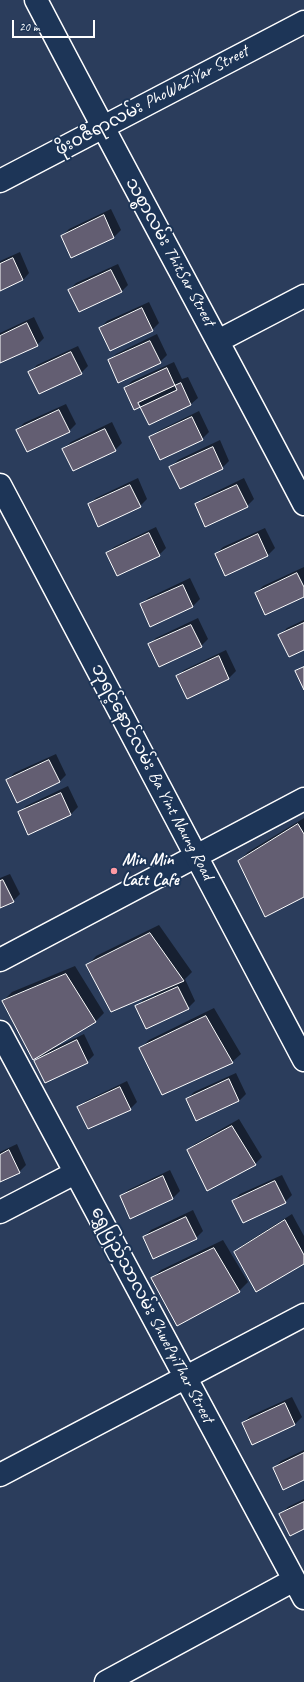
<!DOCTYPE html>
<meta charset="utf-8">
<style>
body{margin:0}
#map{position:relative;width:304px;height:1682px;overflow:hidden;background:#2b3d5c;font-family:Caveat,sans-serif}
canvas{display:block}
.scale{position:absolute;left:12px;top:20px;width:83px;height:18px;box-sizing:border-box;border:2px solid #fff;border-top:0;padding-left:5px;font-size:12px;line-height:14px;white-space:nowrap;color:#fff;-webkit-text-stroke:3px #1d3557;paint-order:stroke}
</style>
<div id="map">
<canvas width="304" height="1682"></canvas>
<div class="scale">20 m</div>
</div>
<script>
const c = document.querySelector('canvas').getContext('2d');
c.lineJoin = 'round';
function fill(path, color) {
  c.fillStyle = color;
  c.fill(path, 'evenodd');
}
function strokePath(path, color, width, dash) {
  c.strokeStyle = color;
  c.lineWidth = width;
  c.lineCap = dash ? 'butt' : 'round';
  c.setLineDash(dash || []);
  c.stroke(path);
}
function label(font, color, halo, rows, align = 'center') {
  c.font = font + ' Caveat,"Noto Sans Myanmar",sans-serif';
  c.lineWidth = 4;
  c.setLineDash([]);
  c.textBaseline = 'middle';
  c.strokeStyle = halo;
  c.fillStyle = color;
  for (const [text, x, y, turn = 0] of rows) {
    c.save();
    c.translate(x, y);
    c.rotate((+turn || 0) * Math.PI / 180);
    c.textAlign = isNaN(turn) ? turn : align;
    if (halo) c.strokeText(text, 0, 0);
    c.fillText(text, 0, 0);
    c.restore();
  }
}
const shadow = new Path2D(`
 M111,209L121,230L114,237L72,256L62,236L69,229Z
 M20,252L29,273L23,280L0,290V261Z
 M118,264L128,285L121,292L69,290L76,283Z
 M149,302L159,323L152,330L100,328L107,321Z
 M34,317L44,338L37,345L0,362V333Z
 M157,334L167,355L160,362L109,361L116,354Z
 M78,346L88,366L81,373L30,372L37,365Z
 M174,362L182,379L188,377L198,398L191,404L149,424L141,406L125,388L132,381Z
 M66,404L76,424L69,431L17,430L24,423Z
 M199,411L209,432L202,439L151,438L158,431Z
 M112,422L122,443L115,450L64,449L71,442Z
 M220,440L229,461L222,468L171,467L178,460Z
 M138,478L147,499L140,506L89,505L96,498Z
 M244,478L254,499L247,506L196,505L203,498Z
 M156,527L166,548L159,555L107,554L114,547Z
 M265,528L275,548L268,555L226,575L216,554L223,547Z
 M304,567V596L256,593L263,586Z
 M190,578L200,599L193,606L141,605L148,598Z
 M198,618L208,639L201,646L149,645L156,638Z
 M304,620V649L280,635L287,628Z
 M226,650L236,671L229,678L187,698L177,677L184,670Z
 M56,754L66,775L59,782L8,780L14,773Z
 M68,786L78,807L71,814L29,833L19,813L26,806Z
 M304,818V896L239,861L248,852Z
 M10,874L20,894L13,901L0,907V878Z
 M159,925L192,972L185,979L195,1001L188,1008L137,1007L143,1000L155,995L154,993L88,965L96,956Z
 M75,966L104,1013L95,1022L51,1048L52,1049L84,1034L94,1055L87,1062L35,1061L41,1055L3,1001L12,992Z
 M214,1008L241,1054L232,1062L141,1048L149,1040Z
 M236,1073L246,1094L239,1101L187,1099L194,1092Z
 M127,1081L137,1102L130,1109L79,1108L86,1101Z
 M239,1119L262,1157L255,1164L188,1151L195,1144Z
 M17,1144L26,1165L19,1172L0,1181V1152Z
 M170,1170L180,1191L173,1198L131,1218L121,1197L128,1190Z
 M282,1175L292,1195L285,1202L233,1201L240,1194Z
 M193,1210L203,1231L196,1238L144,1237L151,1230Z
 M292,1214L304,1236V1262L236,1252L243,1245Z
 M223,1240L248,1282L239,1291L178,1325L152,1278L161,1270Z
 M292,1397L302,1417L295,1424L253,1444L243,1423L250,1416Z
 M304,1450V1479L274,1468L281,1461Z
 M304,1499V1528L281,1514L288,1507Z`);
const building = new Path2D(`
 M104,215L114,238L71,258L61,236Z
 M13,258L23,280L0,291V264Z
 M111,270L122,292L79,312L68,290Z
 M142,308L153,331L110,351L99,328Z
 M27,323L38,346L0,363V336Z
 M150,341L161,363L118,383L108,360Z
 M71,352L82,374L39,394L28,372Z
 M167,368L177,390L134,410L124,388Z
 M181,383L191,405L149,425L138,403Z
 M59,410L70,432L27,452L16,430Z
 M192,417L203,440L160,460L149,437Z
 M105,429L116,451L73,471L62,449Z
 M213,447L223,469L180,489L169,467Z
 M130,485L141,507L98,527L88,504Z
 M237,485L248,507L205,527L195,504Z
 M149,533L160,556L117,576L106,553Z
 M258,534L268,556L225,576L215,554Z
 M297,573L304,587V597L265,615L255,593Z
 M183,585L193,607L150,627L140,604Z
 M304,623V650L289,657L278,635Z
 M191,625L202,647L159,667L148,644Z
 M219,656L229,679L187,699L176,676Z
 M304,667V690L295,671Z
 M49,760L60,782L17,803L6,780Z
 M61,793L71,815L28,835L18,812Z
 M298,824L304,834V897L265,917L238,861Z
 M3,880L14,902L0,908V881Z
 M150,933L184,981L111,1012L86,965Z
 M66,974L96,1022L33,1060L2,1001Z
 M178,987L189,1009L146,1029L135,1006Z
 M206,1016L233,1063L162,1095L139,1048Z
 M77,1040L88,1063L45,1083L34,1061Z
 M229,1079L239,1101L196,1121L186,1099Z
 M120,1087L131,1110L88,1129L77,1107Z
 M232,1126L256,1165L207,1191L187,1150Z
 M9,1150L20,1173L0,1182V1155Z
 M163,1176L173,1199L130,1219L120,1196Z
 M275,1181L286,1203L243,1223L232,1201Z
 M186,1217L197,1239L153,1259L143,1237Z
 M285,1220L304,1255V1264L256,1292L234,1252Z
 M214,1248L240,1292L177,1326L151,1278Z
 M285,1403L295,1425L252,1445L242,1423Z
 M304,1453V1480L283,1490L273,1468Z
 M304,1502V1529L290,1536L279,1514Z`);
const minor = new Path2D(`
 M36,0C124,169 216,336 304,504
 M0,181L304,22
 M218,341L304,296
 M0,960L304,799
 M0,1032L304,1598
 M0,1212L75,1173
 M0,1475L304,1315
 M106,1682L294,1580`);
const major = new Path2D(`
 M0,485L304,1060`);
const markers = [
 [114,871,4,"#ff9aa2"]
];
const streetNames = [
 ["ဖိုးဝဇီရာလမ်း PhoWaZiYar Street",152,101,-28],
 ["သစ္စာလမ်း ThitSar Street",170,252,61],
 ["ဘုရင့်နောင်လမ်း Ba Yint Naung Road",152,772,62],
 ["ရွှေပြည်သာလမ်း ShwePyiThar Street",152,1315,62]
];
const poiNames = [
 ["Min Min",122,861],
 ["Latt Cafe",122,881]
];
fill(shadow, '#0007');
fill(building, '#635e72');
strokePath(building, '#fff', 1);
strokePath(minor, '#fff', 25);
strokePath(major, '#fff', 25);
strokePath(minor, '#1d3557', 22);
strokePath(major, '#1d3557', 22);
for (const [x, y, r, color] of markers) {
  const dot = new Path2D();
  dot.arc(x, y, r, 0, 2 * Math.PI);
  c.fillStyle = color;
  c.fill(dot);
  strokePath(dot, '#1d3557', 1.5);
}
label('17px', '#fff', '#1d3557', streetNames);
label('bold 17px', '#fff', '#1d3557', poiNames, 'left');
</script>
